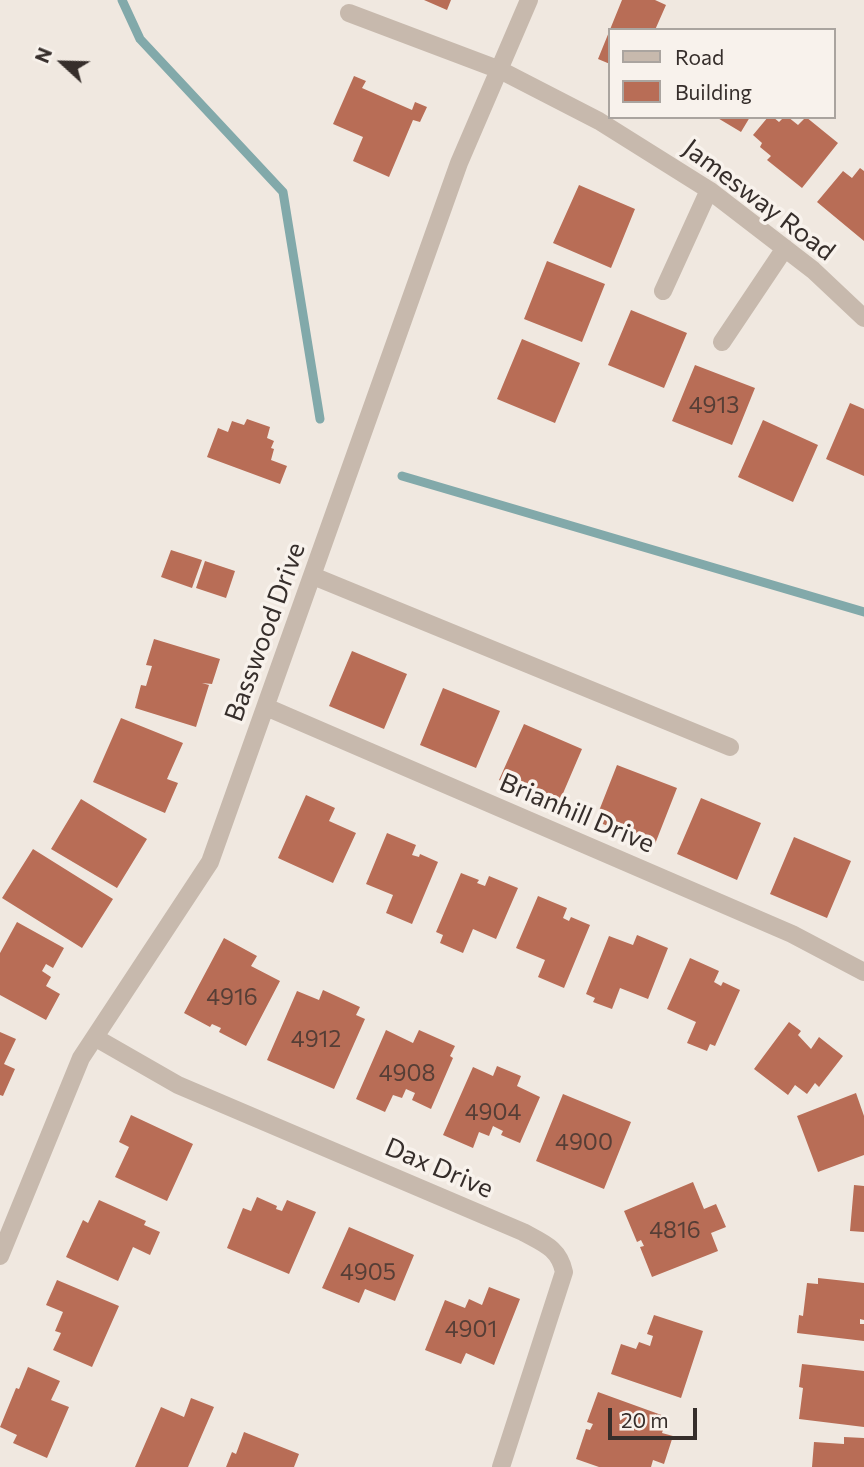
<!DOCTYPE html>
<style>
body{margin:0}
#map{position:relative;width:864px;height:1467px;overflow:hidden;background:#f0e8e0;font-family:Commissioner,sans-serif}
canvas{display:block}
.legend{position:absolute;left:608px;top:28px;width:228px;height:91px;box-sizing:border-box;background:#f8f2ec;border:2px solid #aaa49f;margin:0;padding:9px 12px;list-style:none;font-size:21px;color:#362e2b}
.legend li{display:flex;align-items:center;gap:14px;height:35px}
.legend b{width:35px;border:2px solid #aaa49f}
.north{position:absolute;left:28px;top:28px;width:70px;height:70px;-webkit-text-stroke:5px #f8f2ec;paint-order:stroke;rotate:292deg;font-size:19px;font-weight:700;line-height:28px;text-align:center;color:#362e2b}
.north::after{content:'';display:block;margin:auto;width:24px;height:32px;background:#362e2b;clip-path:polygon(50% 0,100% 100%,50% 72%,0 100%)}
.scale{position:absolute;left:608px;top:1408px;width:89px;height:32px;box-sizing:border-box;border:4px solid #362e2b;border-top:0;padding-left:9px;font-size:21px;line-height:24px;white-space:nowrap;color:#362e2b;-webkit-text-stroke:5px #f8f2ec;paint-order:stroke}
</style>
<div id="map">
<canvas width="864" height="1467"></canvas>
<ul class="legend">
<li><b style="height:9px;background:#c7b9ad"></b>Road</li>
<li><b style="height:19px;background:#b86d56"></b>Building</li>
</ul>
<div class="north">N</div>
<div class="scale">20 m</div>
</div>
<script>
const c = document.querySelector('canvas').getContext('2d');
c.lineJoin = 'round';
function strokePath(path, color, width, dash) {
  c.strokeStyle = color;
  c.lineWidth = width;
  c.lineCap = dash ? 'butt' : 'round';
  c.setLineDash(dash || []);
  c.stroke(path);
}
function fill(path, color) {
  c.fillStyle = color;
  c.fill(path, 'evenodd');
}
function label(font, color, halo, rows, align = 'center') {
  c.font = font + ' Commissioner,sans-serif';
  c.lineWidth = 7;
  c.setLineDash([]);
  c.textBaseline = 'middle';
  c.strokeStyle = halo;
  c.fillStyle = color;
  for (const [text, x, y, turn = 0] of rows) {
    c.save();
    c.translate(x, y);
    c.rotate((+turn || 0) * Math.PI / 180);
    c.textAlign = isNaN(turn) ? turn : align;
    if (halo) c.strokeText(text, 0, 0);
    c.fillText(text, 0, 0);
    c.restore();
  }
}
const stream = new Path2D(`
 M122,0L140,39L283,192L320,419
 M402,476L864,612`);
const building = new Path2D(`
 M424,0H451L447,10Z
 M622,0H655L666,5L655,30H610V64L598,59Z
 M354,76L366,81L362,88L412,110L415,102L427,107L420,122L413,120L389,177L353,161L363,137L333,124Z
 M716,117H750L741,132Z
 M768,117H773L779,122L784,117H788L798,125L806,117L838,143L802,188L767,160L771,156L760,147L762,143L753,135Z
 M860,168L864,171V241L817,202L843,171L852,178Z
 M579,185L635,209L611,268L553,243Z
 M547,261L605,284L582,342L524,319Z
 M631,310L687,333L664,388L608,365Z
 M522,339L580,363L555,423L497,399Z
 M695,365L755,388L732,445L672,421Z
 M850,403L864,409V476L826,459Z
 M247,419L270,427L267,438L274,441L271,448L274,449L271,460L287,466L280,484L207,457L218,428L228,432L232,421L244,425Z
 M763,420L818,445L793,502L738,477Z
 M171,550L202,560L192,588L161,577Z
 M205,561L235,571L226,598L196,588Z
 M154,639L220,659L212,684L202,683L209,685L196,727L135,708L141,685L146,686L152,666L146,665Z
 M352,651L407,674L384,729L329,706Z
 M443,688L500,711L476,768L420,745Z
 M121,718L183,743L167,779L178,783L165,813L93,782Z
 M524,724L582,749L558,805L499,780Z
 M617,765L677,788L655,844L595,821Z
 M306,795L335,808L329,821L356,833L333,883L278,858Z
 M701,798L761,823L737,880L677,854Z
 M81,799L147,839L117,888L51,849Z
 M387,833L416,845L412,855L419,857L420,854L438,862L412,924L386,913L393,895L366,884Z
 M794,837L851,861L827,918L770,894Z
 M33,849L113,899L82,948L2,898Z
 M461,873L479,880L477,883L485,886L489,876L518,888L496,939L473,929L463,953L440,943L443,935L436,932Z
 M538,896L567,908L563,918L569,921L571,917L590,925L564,988L538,977L545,960L516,948Z
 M17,922L64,948L53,968L46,964L42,971L51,977L46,986L60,994L46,1020L0,995V953Z
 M637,935L668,948L648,999L620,988L612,1009L593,1002L595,998L586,994L609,936L633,945Z
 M224,938L257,956L251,966L280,981L246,1046L219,1032L221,1028L212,1024L210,1027L184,1013Z
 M690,958L719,971L714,982L721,986L723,982L740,990L715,1046L710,1044L707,1051L687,1043L696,1022L667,1009Z
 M323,990L360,1007L356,1015L365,1019L334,1089L267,1060L297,991L319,1000Z
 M789,1022L801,1031L798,1035L811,1049L819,1037L843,1056L819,1087L815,1083L807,1094L795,1085L788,1095L754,1069Z
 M386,1030L413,1043L419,1030L455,1046L450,1056L453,1058L431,1109L412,1100L415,1093L406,1089L402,1098L393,1095L385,1112L356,1099Z
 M0,1032L16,1039L4,1064L15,1069L3,1096L0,1095Z
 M497,1066L521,1076L517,1086L540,1097L520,1143L501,1135L503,1131L493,1126L489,1136L479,1132L473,1148L443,1135L473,1067L493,1076Z
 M856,1093L864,1116V1155L818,1172L797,1116Z
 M563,1094L631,1122L604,1189L536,1161Z
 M131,1115L193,1144L167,1201L115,1177L129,1147L119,1142Z
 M693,1182L704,1209L716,1204L726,1227L711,1233L718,1251L652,1277L640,1247L644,1246L641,1240L637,1242L624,1211Z
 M854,1185L864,1186V1232L850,1231Z
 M257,1197L277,1206L276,1209L282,1211L287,1200L316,1212L289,1274L227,1248L243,1208L251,1211Z
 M99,1200L146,1221L144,1225L160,1232L150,1255L133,1247L118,1281L66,1257L83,1220L88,1223Z
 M349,1227L414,1255L395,1301L365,1289L359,1303L322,1288Z
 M818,1278L864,1283V1320L860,1319V1324H864V1341L797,1333L799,1315L803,1316L807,1283L818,1284Z
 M57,1280L119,1306L92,1367L53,1350L61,1333L55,1331L63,1312L46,1305Z
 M489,1287L520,1299L494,1365L466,1353L461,1364L425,1350L445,1300L465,1308L469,1299L482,1305Z
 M654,1315L703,1331L681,1398L611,1374L621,1344L636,1349L639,1342L650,1346L653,1336L647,1334Z
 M802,1364L864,1371V1427L799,1419L803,1388L799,1387Z
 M28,1367L60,1381L51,1400L69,1407L47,1458L13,1443L17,1435L0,1427L16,1388L19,1389Z
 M598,1392L667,1417L662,1433L673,1436L664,1464L653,1460L651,1467H599L576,1459L586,1429L590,1430L593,1424L587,1422Z
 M191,1398L214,1407L188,1467H135L161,1407L184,1417Z
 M244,1432L299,1454L294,1467H226L232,1452L236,1454Z
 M844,1437L864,1438V1467H812L814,1442L844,1444Z`);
const minor = new Path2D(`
 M349,13L500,70L599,121L709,190L813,270L864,318
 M663,291L709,190
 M722,342L785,248
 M313,576L730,747
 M266,707L792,934L864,972
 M96,1038L178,1085L523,1232C543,1243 559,1248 564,1272L501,1467
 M0,1256L81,1058L210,862L459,163L529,0`);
const numberNames = [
 ["4913",714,405],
 ["4916",232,997],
 ["4912",316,1039],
 ["4908",407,1073],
 ["4904",493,1112],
 ["4900",584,1142],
 ["4816",675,1230],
 ["4905",368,1272],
 ["4901",471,1329]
];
const streetNames = [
 ["Jamesway Road",759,200,37],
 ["Basswood Drive",265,632,-70],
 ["Brianhill Drive",577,813,23],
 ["Dax Drive",439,1168,23]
];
strokePath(stream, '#82a9aa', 9);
fill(building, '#b86d56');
strokePath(minor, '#c7b9ad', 18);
label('23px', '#563e36', null, numberNames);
label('26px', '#362e2b', '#f8f2ec', streetNames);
</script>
